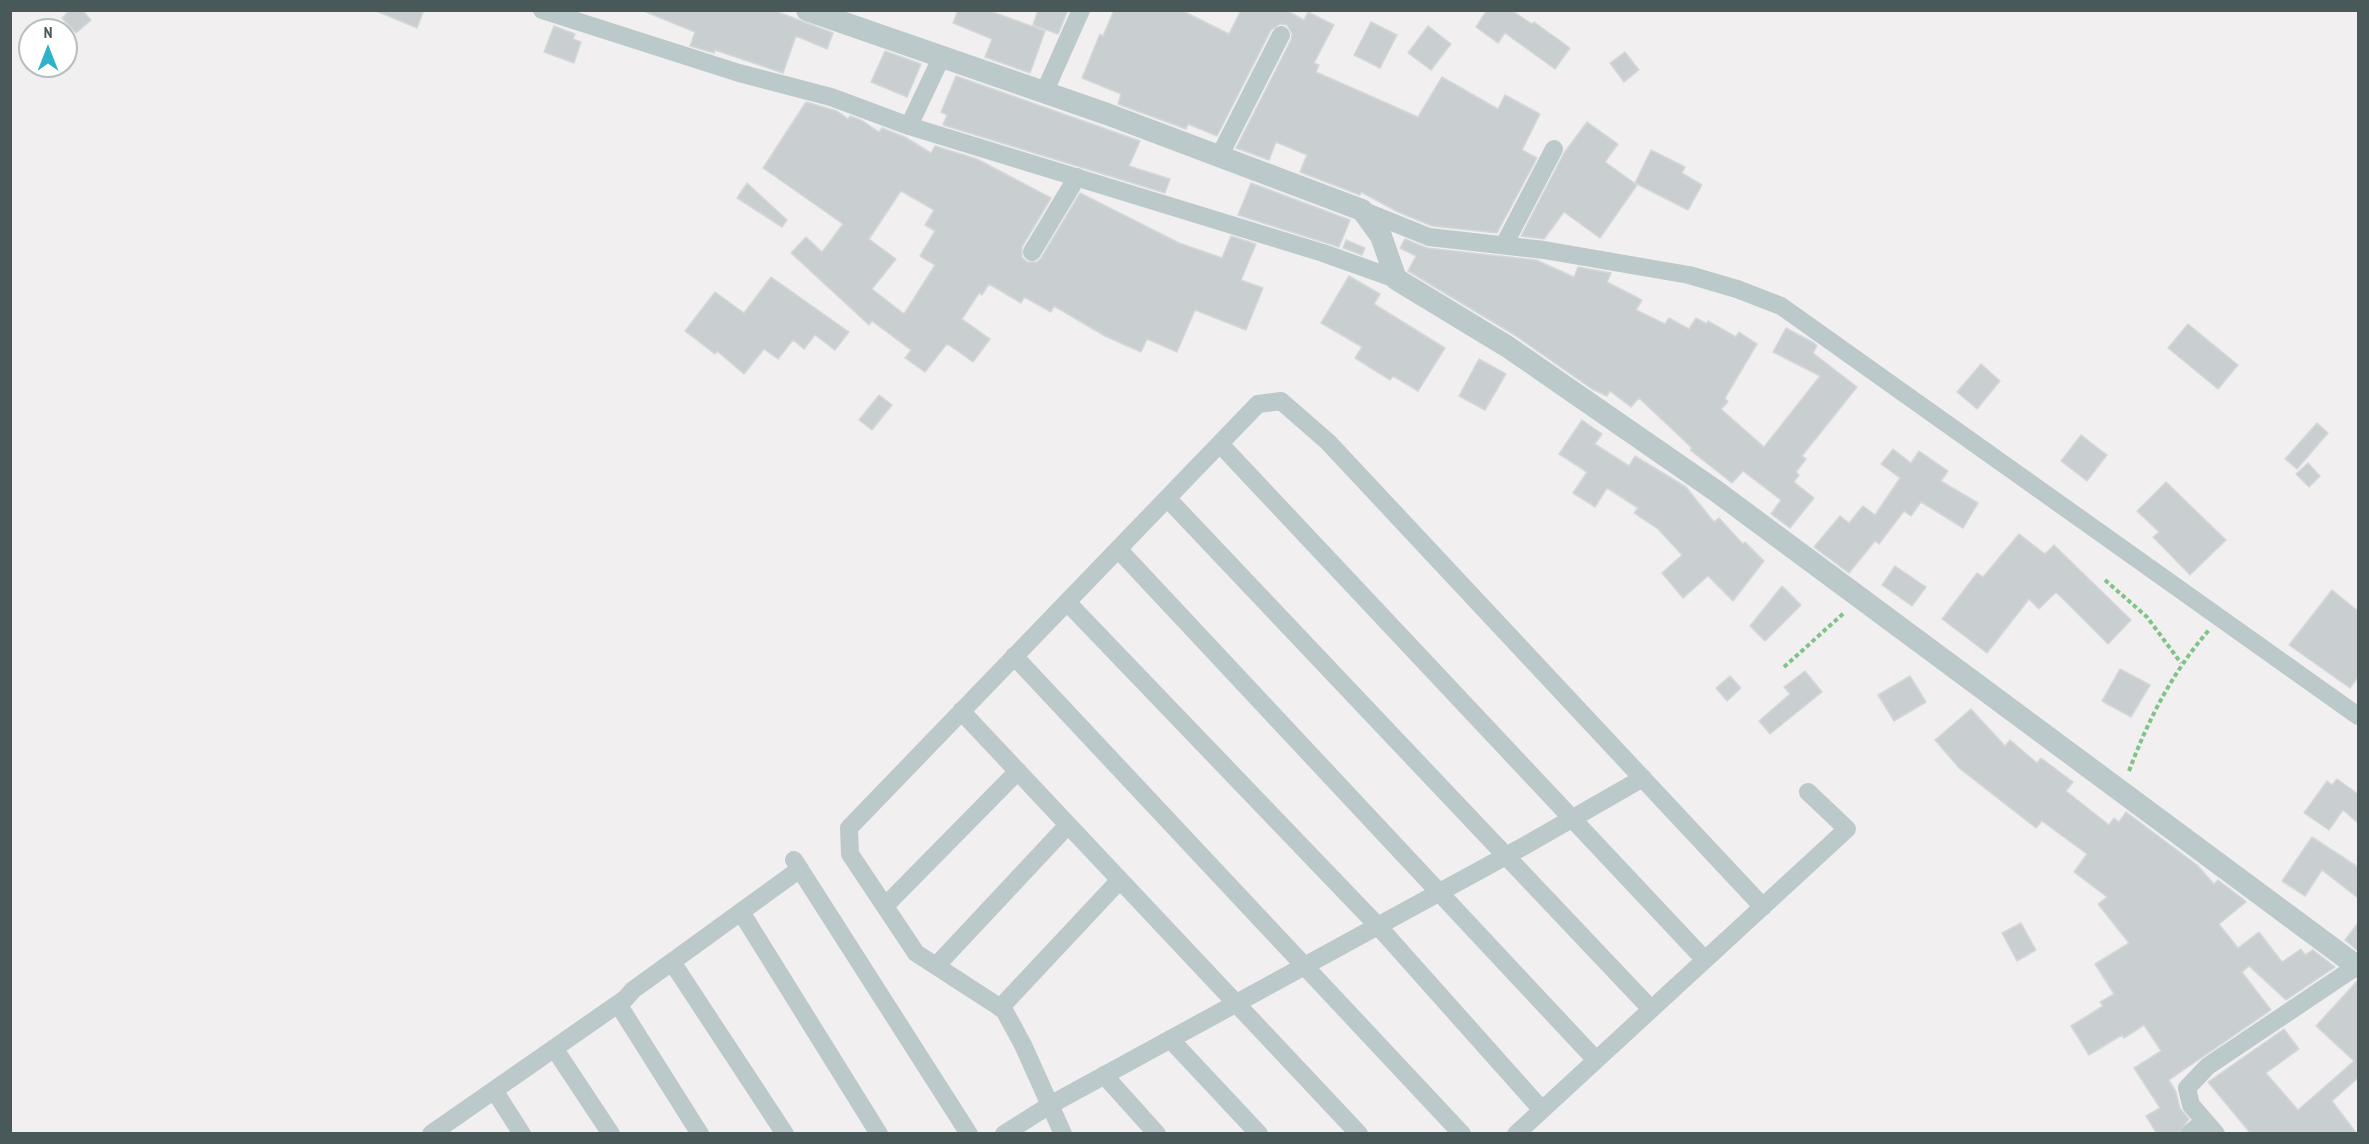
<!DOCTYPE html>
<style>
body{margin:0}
#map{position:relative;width:2369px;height:1144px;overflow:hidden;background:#f1eff0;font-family:"PT Sans Narrow",sans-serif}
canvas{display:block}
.frame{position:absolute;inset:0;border:12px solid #49595a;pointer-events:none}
.north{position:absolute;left:18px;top:18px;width:60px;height:60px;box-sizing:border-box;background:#fff;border:2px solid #b6bdbd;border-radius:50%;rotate:0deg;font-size:16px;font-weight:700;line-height:24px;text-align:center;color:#49595a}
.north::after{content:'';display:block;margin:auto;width:21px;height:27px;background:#30b2cb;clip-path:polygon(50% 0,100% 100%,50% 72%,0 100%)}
</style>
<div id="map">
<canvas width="2369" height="1144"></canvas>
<div class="frame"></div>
<div class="north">N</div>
</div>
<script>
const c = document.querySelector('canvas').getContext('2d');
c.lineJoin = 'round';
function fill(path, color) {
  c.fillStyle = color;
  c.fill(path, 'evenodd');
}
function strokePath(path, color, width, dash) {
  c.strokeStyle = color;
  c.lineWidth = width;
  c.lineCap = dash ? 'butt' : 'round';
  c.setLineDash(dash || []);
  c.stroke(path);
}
const building = new Path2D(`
 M70,10H82L91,20L76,33L62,18Z
 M374,10H424L417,28Z
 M641,10H773L833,33L827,49L796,36L783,73L715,50L714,53L690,46L695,32Z
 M958,10H987L1045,31L1030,73L985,57L992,39L953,23Z
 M1038,10H1068L1058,34L1033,25Z
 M1114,10H1181L1229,34L1241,10H1286L1304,20L1308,12L1334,25L1314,63L1319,65L1316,72L1418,117L1442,77L1498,109L1505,95L1540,114L1522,150L1537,158L1497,233L1432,226L1398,212L1361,192L1360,195L1300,172L1307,155L1276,142L1269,160L1236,148L1291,40L1292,34L1287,25L1280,24L1271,30L1217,136L1188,124L1186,129L1118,104L1121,94L1082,78L1100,34L1103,36Z
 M1487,10H1511L1532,24L1534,22L1570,48L1555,69L1505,33L1498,43L1476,27Z
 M1371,22L1397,35L1380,68L1354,55Z
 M554,26L575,34L573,39L581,42L574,63L544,52Z
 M1428,26L1451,44L1431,70L1408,53Z
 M885,51L921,64L907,97L871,82Z
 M1625,52L1639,70L1624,82L1610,63Z
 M956,76L1140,141L1129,166L1170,179L1165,193L943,125L947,115L941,112Z
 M806,102L837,111L848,119L850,116L861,120L879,132L882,128L905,137L931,153L935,146L977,159L1051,198L1022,247V257L1027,262H1037L1041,258L1080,193L1179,243L1222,258L1231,236L1256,244L1241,280L1263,288L1246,330L1195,310L1177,352L1147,339L1141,352L1105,336L1054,306L1051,312L1024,297L1021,303L989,284L982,295L979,293L962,319L990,339L973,362L949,345H946L925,372L905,358L911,350L872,321L869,325L791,253L806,237L822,252L843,224L763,168ZM901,191L934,210L925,225L935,231L920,256L935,265L904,314L872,289L896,259L869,239Z
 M1587,122L1618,144L1605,162L1637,185L1600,238L1564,212L1544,239L1521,236L1564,153Z
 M1651,150L1685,167L1682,173L1702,185L1688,210L1635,183Z
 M747,183L787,220L782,227L737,198Z
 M1251,183L1350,220L1339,247L1238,215Z
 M1405,239L1427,248L1536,260L1574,277L1578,267L1611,273L1607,282L1642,300L1636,310L1665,324L1669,318L1689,329L1696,318L1707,324L1708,321L1736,337L1739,332L1757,344L1725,398L1728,402L1721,409L1764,447L1820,376L1773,352L1786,328L1814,343L1817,346L1813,353L1857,387L1802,456L1806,459L1796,472L1799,475L1794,482L1814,498L1790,528L1771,514L1781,500L1743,471L1732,483L1690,450L1692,448L1639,398L1631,407L1610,391L1607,396L1592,389L1513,334L1408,271L1416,256L1400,248Z
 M1346,240L1365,248L1362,255L1343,248Z
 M1349,276L1380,294L1374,304L1445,348L1418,391L1393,376L1390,380L1355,358L1362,347L1321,323Z
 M771,277L849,332L835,350L815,335L804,349L793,340L778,359L764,349L744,374L717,351L715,354L685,331L715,292L744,313Z
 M2188,324L2238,365L2218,389L2168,348Z
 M1479,359L1506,374L1485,410L1459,396Z
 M1981,364L2000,381L1977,409L1957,392Z
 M879,395L892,405L872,430L859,420Z
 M1582,420L1602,434L1595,444L1629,466L1635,456L1686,487L1714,522L1719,518L1743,544L1745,542L1764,561L1733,601L1708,576L1683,598L1662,573L1682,555L1658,529L1634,513L1638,508L1607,488L1595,507L1573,493L1587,472L1559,454Z
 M2317,423L2328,433L2297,469L2285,459Z
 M2081,435L2107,455L2087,481L2061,461Z
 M1893,449L1911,463L1919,451L1948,471L1941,481L1978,503L1963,528L1921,502L1911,516L1904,511L1879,544L1875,541L1849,573L1814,547L1840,516L1849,523L1863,506L1875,515L1900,478L1881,464Z
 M2308,463L2320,476L2309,487L2296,474Z
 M2166,482L2226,540L2190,575L2153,537L2159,532L2137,511Z
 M2019,534L2045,554L2054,545L2131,620L2108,644L2056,592L2039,609L2029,599L1987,653L1942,619L1977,573L1983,577Z
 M1895,566L1926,587L1912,606L1882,585Z
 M1782,586L1801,605L1765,641L1750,626Z
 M2332,590L2358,611V677L2350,688L2289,645Z
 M2120,669L2150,685L2131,717L2102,701Z
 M1805,671L1822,692L1770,734L1759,721L1790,694L1784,687Z
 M1730,676L1741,688L1727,701L1716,688Z
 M1910,676L1926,702L1894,721L1878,695Z
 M1971,709L2005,746L2010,740L2037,763L2041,758L2073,782L2066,791L2109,825L2114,818L2119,822L2126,812L2197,865L2214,884L2218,880L2243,899L2246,902L2219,924L2238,948L2259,932L2282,962L2301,949L2305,955L2313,950L2335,967L2286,1000L2249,966L2242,972L2271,1010L2169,1080L2176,1092L2180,1108L2189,1119L2178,1134H2157L2146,1116L2160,1108L2134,1068L2161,1051L2144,1025L2124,1038L2122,1035L2089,1055L2071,1026L2103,1006L2100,1002L2114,994L2095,964L2129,943L2098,904L2107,897L2074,872L2087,854L2042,821L2036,828L1959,768L1935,740Z
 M2337,779L2358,794V823L2343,810L2329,830L2304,813L2327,781L2332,785Z
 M2312,837L2358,867V898L2322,870L2305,896L2282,881Z
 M2021,923L2036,950L2017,961L2002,933Z
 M2358,923V951L2345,940Z
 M2358,980V1078L2332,1101L2357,1134H2251L2208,1082L2284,1029L2299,1049L2266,1073L2298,1110L2354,1061L2316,1026Z`);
const path = new Path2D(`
 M2105,580L2147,617L2181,663
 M1784,667L1845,612
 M2129,771C2148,720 2173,671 2209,630`);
const minor = new Path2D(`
 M542,10L739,73L831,97L909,126L1323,253L1396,279
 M1044,93L1081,10
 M909,126L941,58
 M1220,155L1281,35
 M1362,210L1429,237L1544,250L1689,275L1737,289L1781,306L2358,716
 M1504,245L1554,149
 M1032,252L1077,177
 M1220,444L1705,960
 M1167,498L1651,1009
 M1118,549L1596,1060
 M1067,602L1378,926L1542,1110
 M1014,656L1462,1134
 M961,711L1359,1134
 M794,860L969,1134
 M885,906L1018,771
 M741,912L879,1134
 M672,962L785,1134
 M936,966L1068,825
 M618,1004L700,1134
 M1000,1008L1119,881
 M1170,1039L1259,1134
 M554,1048L611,1134
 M1104,1075L1157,1134
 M494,1090L522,1134
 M431,1134L625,999L633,990L800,869
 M1004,1134L1050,1105L1526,845L1643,778
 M1063,1134L1023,1045L1004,1010L916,953L850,854L849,828L1258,404L1281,401L1328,442L1763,907
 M1516,1134L1847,829L1808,792
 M2189,1134L2204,1121
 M2216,1134L2191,1105L2187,1088L2208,1066L2357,966`);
const tertiary = new Path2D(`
 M807,10L1107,114L1362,210L1381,236L1396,279L1508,347L1716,491L2358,967`);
fill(building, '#c9ced0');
strokePath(building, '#d4d8da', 1.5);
strokePath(path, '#7fc386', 4, [4.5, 3]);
strokePath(minor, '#bcc9ca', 18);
strokePath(tertiary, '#bcc9ca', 22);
</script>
